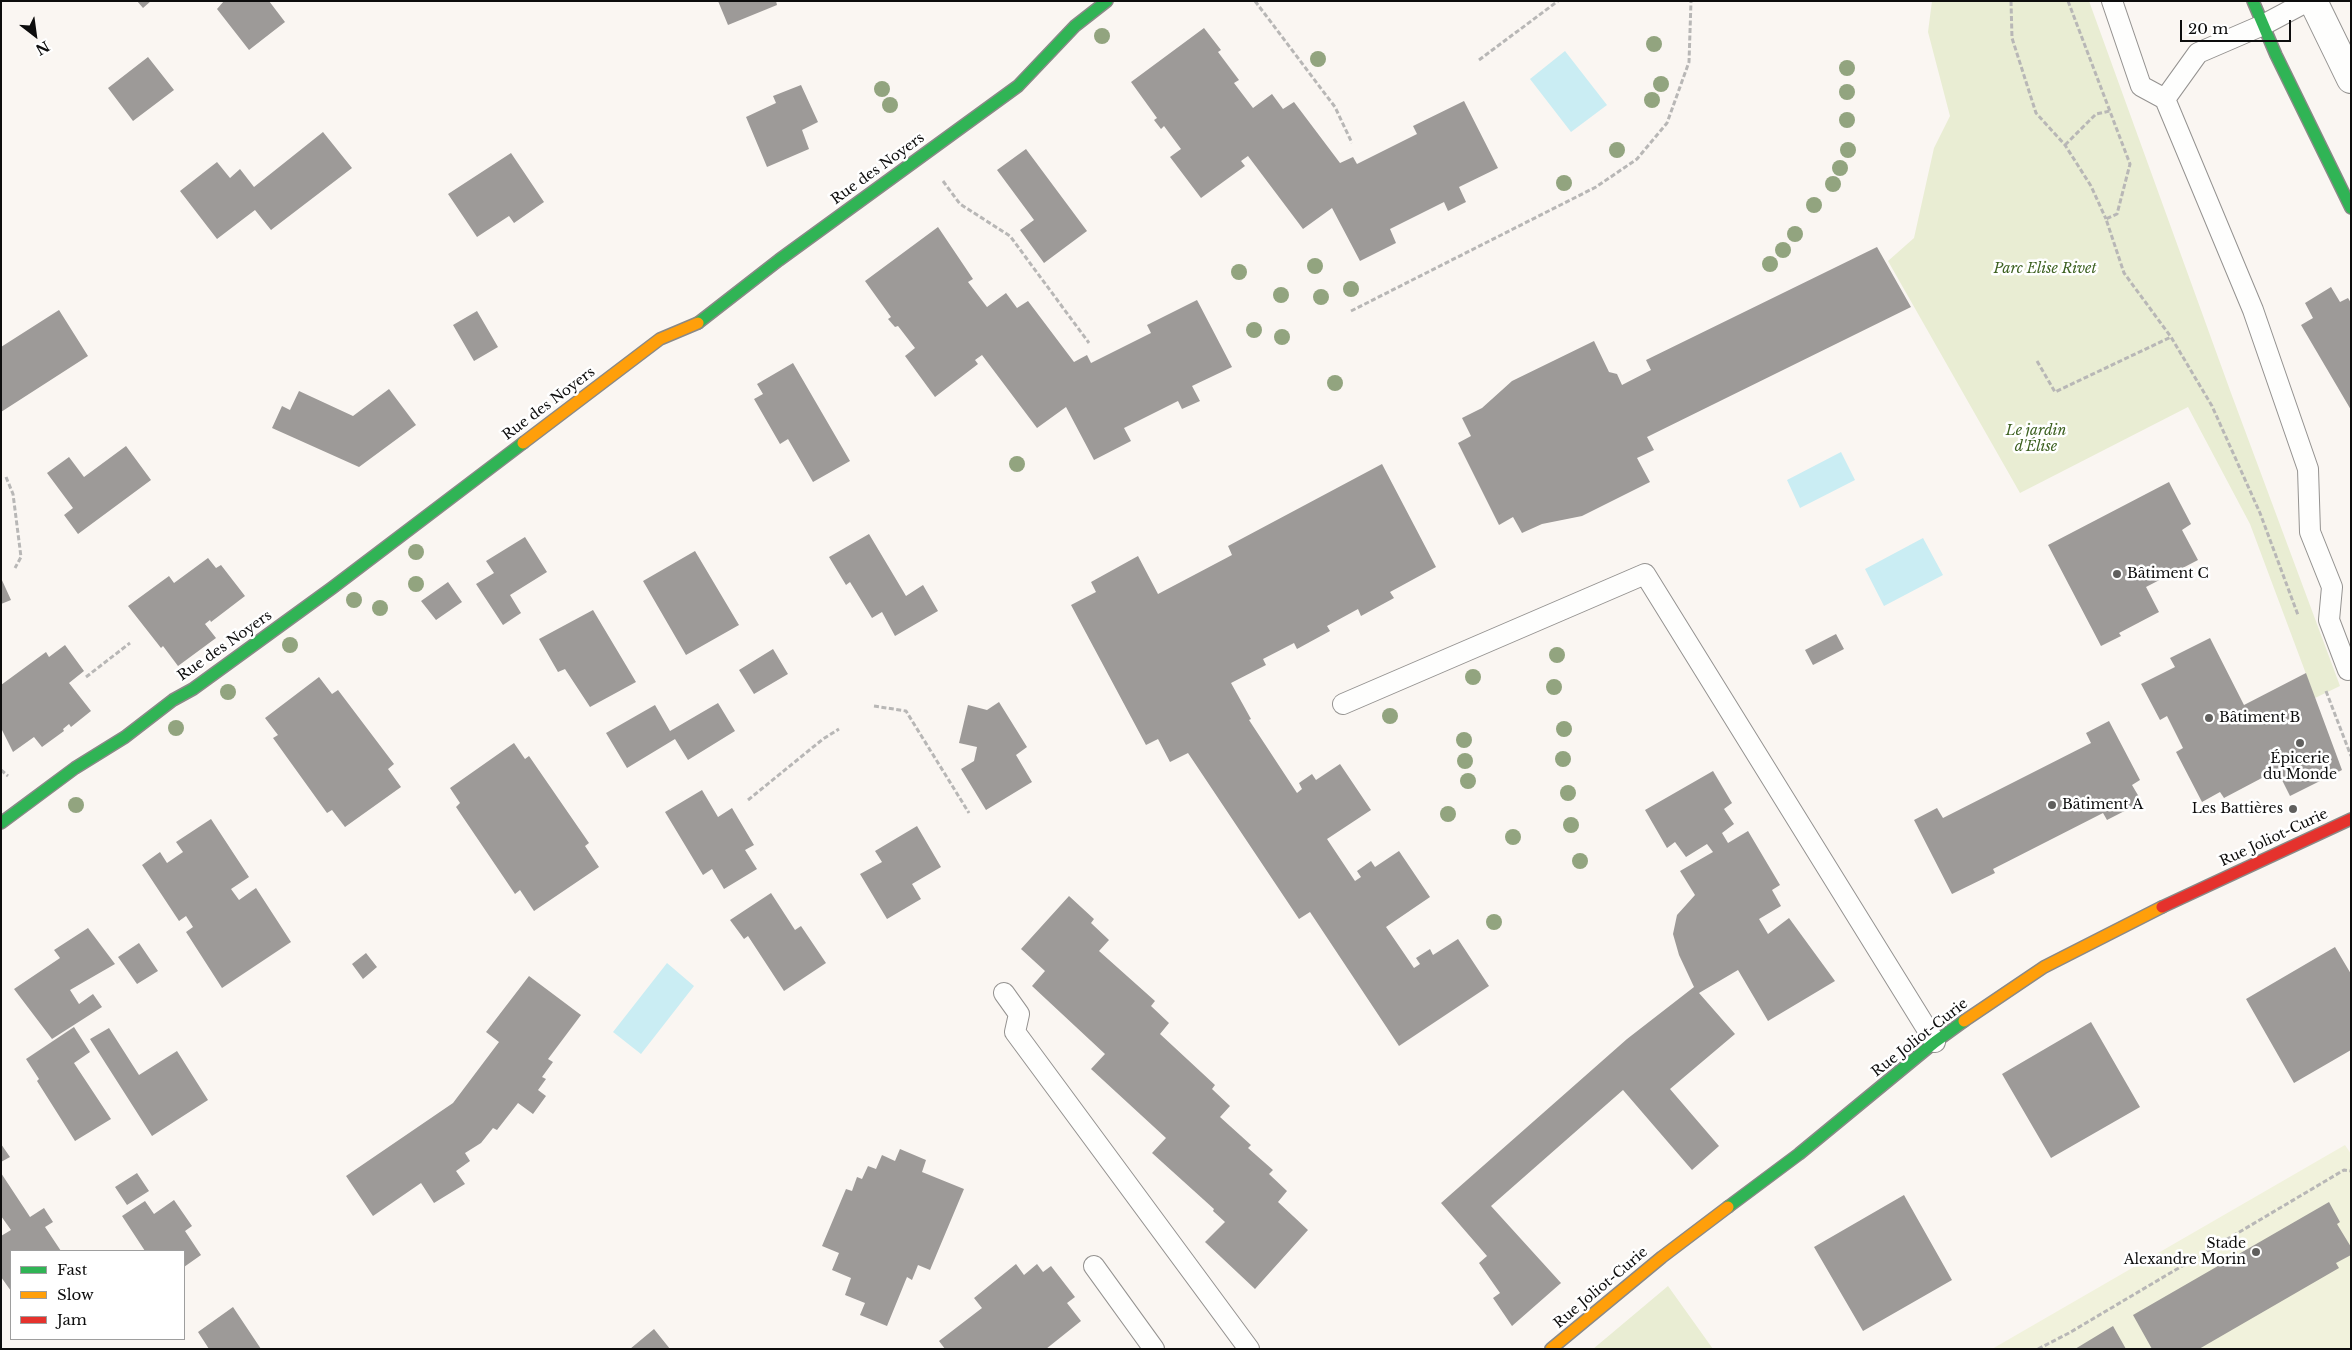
<!DOCTYPE html>
<meta charset="utf-8">
<style>
body{margin:0}
#map{position:relative;width:2352px;height:1350px;overflow:hidden;background:#faf6f2;font-family:"Libre Baskerville",serif}
canvas{display:block}
.frame{position:absolute;inset:0;border:2px solid #0d0d0d;pointer-events:none}
.legend{position:absolute;left:10px;top:1250px;width:175px;height:90px;box-sizing:border-box;background:#fff;border:1px solid #9e9e9e;margin:0;padding:6px 9px;list-style:none;font-size:15px;color:#0d0d0d}
.legend li{display:flex;align-items:center;gap:10px;height:25px}
.legend b{width:25px;border:1px solid #9e9e9e}
.north{position:absolute;left:10px;top:10px;width:50px;height:50px;-webkit-text-stroke:4px #fff;paint-order:stroke;rotate:150deg;font-size:14px;font-weight:700;line-height:20px;text-align:center;color:#0d0d0d}
.north::after{content:'';display:block;margin:auto;width:18px;height:22px;background:#0d0d0d;clip-path:polygon(50% 0,100% 100%,50% 72%,0 100%)}
.scale{position:absolute;left:2180px;top:20px;width:111px;height:22px;box-sizing:border-box;border:2px solid #0d0d0d;border-top:0;padding-left:6px;font-size:15px;line-height:18px;white-space:nowrap;color:#0d0d0d;-webkit-text-stroke:4px #fff;paint-order:stroke}
</style>
<div id="map">
<canvas width="2352" height="1350"></canvas>
<div class="frame"></div>
<ul class="legend">
<li><b style="height:6px;background:#30b455"></b>Fast</li>
<li><b style="height:6px;background:#ff9f0a"></b>Slow</li>
<li><b style="height:6px;background:#e5322d"></b>Jam</li>
</ul>
<div class="north">N</div>
<div class="scale">20 m</div>
</div>
<script>
const c = document.querySelector('canvas').getContext('2d');
c.lineJoin = 'round';
function fill(path, color) {
  c.fillStyle = color;
  c.fill(path, 'evenodd');
}
function strokePath(path, color, width, dash) {
  c.strokeStyle = color;
  c.lineWidth = width;
  c.lineCap = dash ? 'butt' : 'round';
  c.setLineDash(dash || []);
  c.stroke(path);
}
function label(font, color, halo, rows, align = 'center') {
  c.font = font + ' "Libre Baskerville",serif';
  c.lineWidth = 5;
  c.setLineDash([]);
  c.textBaseline = 'middle';
  c.strokeStyle = halo;
  c.fillStyle = color;
  for (const [text, x, y, turn = 0] of rows) {
    c.save();
    c.translate(x, y);
    c.rotate((+turn || 0) * Math.PI / 180);
    c.textAlign = isNaN(turn) ? turn : align;
    if (halo) c.strokeText(text, 0, 0);
    c.fillText(text, 0, 0);
    c.restore();
  }
}
const green = new Path2D(`
 M1932,1H2089L2231,393L2340,686L2315,698L2250,524L2188,407L2020,493L1888,261L1914,238L1934,148L1950,116L1928,32Z
 M1668,1286L1713,1349H1593Z`);
const pitch = new Path2D(`
 M2345,1145L2351,1154V1349H1992Z`);
const water = new Path2D(`
 M1565,51L1607,105L1571,132L1530,79Z
 M1841,452L1855,480L1800,508L1787,480Z
 M1923,538L1943,575L1884,606L1865,569Z
 M667,963L694,986L641,1054L613,1032Z`);
const building = new Path2D(`
 M137,1H151L143,8Z
 M224,1H269L285,22L249,50L217,9Z
 M718,1H776L777,5L728,25Z
 M1204,28L1221,50L1218,52L1239,80L1234,83L1253,108L1272,94L1283,109L1294,102L1340,163L1353,157L1357,164L1417,134L1413,126L1464,101L1498,168L1459,187L1466,202L1448,211L1444,202L1390,229L1396,243L1360,261L1332,208L1303,229L1248,156L1241,161L1245,166L1201,198L1170,157L1181,149L1164,126L1161,129L1154,120L1157,118L1131,82Z
 M148,57L174,90L133,121L108,88Z
 M801,85L818,122L802,130L809,149L767,167L746,117L776,103L773,96Z
 M323,132L352,168L271,230L255,210L217,239L180,191L217,162L230,178L240,169L254,187Z
 M1026,149L1087,231L1044,263L1020,230L1034,220L997,170Z
 M511,153L544,202L514,223L509,216L477,237L448,194Z
 M938,227L973,279L968,282L987,307L1006,293L1017,308L1028,301L1074,362L1087,355L1091,363L1151,333L1147,325L1197,300L1232,367L1192,386L1200,401L1182,409L1178,401L1124,428L1131,441L1094,460L1066,407L1037,428L982,355L975,360L978,364L935,397L905,356L915,348L898,326L895,327L888,319L891,317L865,281Z
 M1877,247L1911,307L1647,437L1654,450L1637,458L1650,482L1582,516L1542,524L1522,533L1513,517L1499,525L1458,443L1471,436L1462,418L1482,408L1512,381L1594,341L1609,372L1617,374L1622,385L1651,370L1646,360Z
 M2331,287L2340,302L2348,298L2351,303V410L2301,325L2313,318L2305,303Z
 M59,310L88,356L1,412V347Z
 M477,311L498,347L474,361L453,325Z
 M793,363L850,461L813,482L788,439L780,444L754,399L763,394L757,384Z
 M389,389L416,425L359,467L272,428L282,406L290,410L299,391L353,416Z
 M126,446L151,480L78,534L64,515L73,508L47,473L69,457L84,477Z
 M1382,464L1436,567L1390,592L1394,598L1361,616L1358,609L1327,626L1330,631L1297,649L1294,643L1263,659L1266,665L1231,683L1251,719L1249,720L1297,793L1302,789L1299,783L1312,774L1316,780L1340,764L1371,810L1327,839L1355,881L1361,877L1357,871L1371,861L1375,867L1399,851L1430,897L1386,927L1414,968L1420,964L1416,958L1430,949L1433,955L1458,939L1489,986L1399,1046L1310,912L1299,919L1188,753L1170,762L1158,739L1146,745L1071,605L1096,592L1091,582L1138,556L1158,594L1232,555L1228,546Z
 M2169,482L2191,524L2182,530L2198,560L2146,587L2159,612L2119,633L2121,636L2101,646L2048,545Z
 M869,534L906,596L923,585L938,611L895,636L882,612L872,618L850,582L846,585L829,557Z
 M525,537L547,572L510,595L521,613L503,625L476,584L494,573L486,561Z
 M695,551L739,625L686,655L643,581Z
 M208,558L216,568L221,565L245,596L211,622L210,620L205,624L216,638L178,666L163,646L161,648L128,606L169,576L174,583Z
 M1,578L11,600L1,604Z
 M448,582L462,602L436,620L421,601Z
 M593,610L636,682L590,707L565,669L558,672L539,639Z
 M1836,634L1844,649L1813,665L1805,650Z
 M2210,638L2244,705L2306,673L2342,770L2290,796L2277,770L2224,798L2220,792L2202,802L2176,752L2183,748L2167,716L2160,720L2141,684L2175,667L2170,658Z
 M65,645L84,671L69,683L91,711L71,727L69,724L63,729L64,731L42,747L34,737L13,752L1,728V685L46,652L49,657Z
 M773,649L788,674L754,694L739,670Z
 M319,677L332,694L338,690L394,764L388,769L401,787L345,827L332,810L327,813L273,738L278,735L265,718Z
 M999,702L1027,747L1016,755L1032,782L986,810L961,769L974,761L977,747L959,743L968,705L987,710Z
 M718,703L735,731L688,760L675,739L627,768L606,733L655,705L670,731Z
 M2109,721L2140,780L2132,785L2142,802L2107,820L2103,813L1993,869L1995,873L1952,894L1914,820L1937,808L1943,818L2091,743L2086,733Z
 M514,743L525,759L529,756L589,843L585,846L599,867L534,911L520,890L515,894L456,807L460,803L450,788Z
 M1713,771L1732,803L1724,809L1734,824L1722,833L1728,843L1748,831L1780,885L1772,890L1781,906L1759,919L1768,934L1789,918L1835,981L1768,1021L1738,970L1699,993L1735,1034L1670,1089L1719,1146L1692,1170L1623,1090L1491,1206L1561,1283L1512,1326L1493,1298L1500,1293L1479,1263L1487,1256L1441,1203L1627,1039L1694,987L1679,955L1673,934L1677,915L1695,895L1680,871L1713,852L1707,844L1686,857L1675,842L1667,848L1645,810Z
 M702,790L718,817L732,808L754,845L745,850L757,869L724,889L712,869L703,875L665,812Z
 M211,819L249,877L231,889L239,900L256,888L291,942L222,988L186,932L193,927L186,916L179,921L142,865L160,852L167,863L183,852L176,842Z
 M917,826L941,867L912,884L921,899L887,919L860,874L882,862L875,851Z
 M771,893L795,930L801,926L826,963L784,991L748,936L744,939L730,920Z
 M1069,896L1094,919L1091,923L1109,940L1099,951L1155,1001L1151,1006L1169,1023L1160,1034L1215,1085L1212,1089L1230,1106L1220,1117L1251,1145L1248,1148L1273,1170L1269,1174L1287,1191L1278,1202L1308,1230L1255,1289L1205,1242L1225,1222L1213,1211L1214,1209L1152,1153L1166,1138L1091,1069L1105,1054L1032,986L1045,971L1021,949Z
 M88,928L115,964L70,990L79,1004L93,994L102,1007L52,1039L14,989L60,958L54,950Z
 M139,943L158,971L137,984L118,957Z
 M2335,947L2351,974V1050L2294,1083L2246,999Z
 M366,953L377,967L363,979L352,964Z
 M529,976L581,1015L548,1059L553,1062L542,1077L546,1079L538,1090L546,1096L533,1114L518,1103L497,1130L493,1128L481,1143L465,1153L470,1161L456,1171L465,1184L434,1203L421,1183L373,1216L346,1176L453,1103L499,1042L486,1032Z
 M2091,1022L2140,1107L2051,1158L2002,1074Z
 M74,1027L90,1052L74,1063L111,1119L75,1141L37,1081L39,1079L26,1059Z
 M109,1028L139,1075L177,1051L208,1100L152,1136L90,1039Z
 M1,1144L10,1157L1,1162Z
 M900,1149L926,1160L922,1172L964,1189L930,1270L918,1265L912,1280L907,1277L887,1326L860,1315L865,1303L845,1295L851,1278L832,1270L839,1253L822,1246L846,1189L852,1191L857,1177L862,1179L868,1166L876,1169L882,1155L895,1161Z
 M1,1173L30,1217L44,1208L53,1222L45,1227L61,1251H11V1291L1,1277V1236L11,1230L1,1216Z
 M137,1173L149,1191L127,1205L115,1187Z
 M1904,1195L1952,1280L1863,1331L1814,1247Z
 M174,1200L192,1226L185,1231L201,1255L184,1267V1251H145L122,1216L145,1201L154,1214Z
 M2329,1202L2340,1222L2337,1224L2351,1247V1255L2336,1263L2339,1268L2199,1349H2152L2133,1315Z
 M1016,1264L1024,1275L1037,1264L1043,1272L1051,1266L1075,1297L1067,1303L1081,1321L1046,1349H945L939,1341L982,1308L974,1298Z
 M233,1307L261,1349H209L198,1332Z
 M2113,1326L2126,1349H2075Z
 M654,1329L670,1349H630Z`);
const path = new Path2D(`
 M1255,1L1335,107L1352,143
 M2011,1L2012,38L2036,113L2065,145L2091,186L2106,219
 M2068,1L2130,164L2117,214L2106,219L2124,273L2171,337L2212,406L2260,513L2298,615
 M1479,60L1558,1
 M2065,145L2096,114L2110,111
 M943,181L960,204L1010,236L1089,343
 M1351,311L1596,187L1637,159L1667,123L1689,62L1691,1
 M2037,361L2055,392L2171,337
 M6,477L13,494L21,557L15,568
 M86,677L130,643
 M2326,691L2351,756
 M874,706L906,711L969,813
 M1,770L8,776
 M748,800L823,739L839,729
 M2038,1349L2069,1333L2344,1170L2351,1171`);
const lane = new Path2D(`
 M2112,1L2141,86L2165,99
 M2308,1L2263,25L2198,53L2165,99L2253,310L2308,469L2310,532L2332,587L2329,620L2348,670
 M1343,704L1645,574L1935,1042
 M1004,993L1019,1014L1015,1032L1249,1349
 M1094,1266L1154,1349`);
const street = new Path2D(`
 M2313,1L2351,79`);
const fast = new Path2D(`
 M2253,1L2276,55L2351,208
 M698,323L779,260L1018,86L1075,26L1107,1
 M1,823L75,768L125,737L173,700L193,689L332,588L523,443
 M1728,1207L1799,1154L1935,1042L1964,1021`);
const slow = new Path2D(`
 M523,443L660,339L698,323
 M1964,1021L2044,967L2162,907
 M1551,1349L1662,1257L1728,1207`);
const jam = new Path2D(`
 M2162,907L2351,819`);
const trees = [
 [1102,36],
 [1654,44],
 [1318,59],
 [1847,68],
 [1661,84],
 [882,89],
 [1847,92],
 [1652,100],
 [890,105],
 [1847,120],
 [1617,150],
 [1848,150],
 [1840,168],
 [1564,183],
 [1833,184],
 [1814,205],
 [1795,234],
 [1783,250],
 [1770,264],
 [1315,266],
 [1239,272],
 [1351,289],
 [1281,295],
 [1321,297],
 [1254,330],
 [1282,337],
 [1335,383],
 [1017,464],
 [416,552],
 [416,584],
 [354,600],
 [380,608],
 [290,645],
 [1557,655],
 [1473,677],
 [1554,687],
 [228,692],
 [1390,716],
 [176,728],
 [1564,729],
 [1464,740],
 [1563,759],
 [1465,761],
 [1468,781],
 [1568,793],
 [76,805],
 [1448,814],
 [1571,825],
 [1513,837],
 [1580,861],
 [1494,922]
];
const markers = [
 [2117,574,5,"#605f5d"],
 [2209,718,5,"#605f5d"],
 [2300,743,5,"#605f5d"],
 [2052,805,5,"#605f5d"],
 [2293,809,5,"#605f5d"],
 [2256,1252,5,"#605f5d"]
];
const streetNames = [
 ["Rue des Noyers",878,169,-36],
 ["Rue des Noyers",549,404,-37],
 ["Rue des Noyers",225,646,-35],
 ["Rue Joliot-Curie",2274,838,-25],
 ["Rue Joliot-Curie",1920,1038,-38],
 ["Rue Joliot-Curie",1601,1288,-40]
];
const parkNames = [
 ["Parc Elise Rivet",2045,269],
 ["Le jardin",2036,431],
 ["d'Élise",2036,447]
];
const poiNames = [
 ["Bâtiment C",2127,574],
 ["Bâtiment B",2219,718],
 ["Épicerie",2300,759,"center"],
 ["du Monde",2300,775,"center"],
 ["Bâtiment A",2062,805],
 ["Les Battières",2283,809,"right"],
 ["Stade",2246,1244,"right"],
 ["Alexandre Morin",2246,1260,"right"]
];
fill(green, '#e9edd3');
fill(pitch, '#f1f2dc');
fill(water, '#caedf3');
fill(building, '#9d9a98');
strokePath(lane, '#949290', 22);
strokePath(street, '#949290', 30);
strokePath(fast, '#8a8987', 14);
strokePath(slow, '#8a8987', 14);
strokePath(jam, '#8a8987', 14);
strokePath(path, '#b8b7b6', 3, [5, 2.5]);
strokePath(lane, '#fefefd', 20);
strokePath(street, '#fefefd', 28);
strokePath(fast, '#30b455', 11);
strokePath(slow, '#ff9f0a', 11);
strokePath(jam, '#e5322d', 11);
c.fillStyle = '#92a47f';
for (const [x, y] of trees) {
  c.beginPath();
  c.arc(x, y, 8, 0, 2 * Math.PI);
  c.fill();
}
for (const [x, y, r, color] of markers) {
  const dot = new Path2D();
  dot.arc(x, y, r, 0, 2 * Math.PI);
  c.fillStyle = color;
  c.fill(dot);
  strokePath(dot, '#fff', 2);
}
label('14px', '#0d0d0d', '#fff', streetNames);
label('italic 14px', '#3d6121', '#fff', parkNames);
label('14px', '#0d0d0d', '#fff', poiNames, 'left');
</script>
